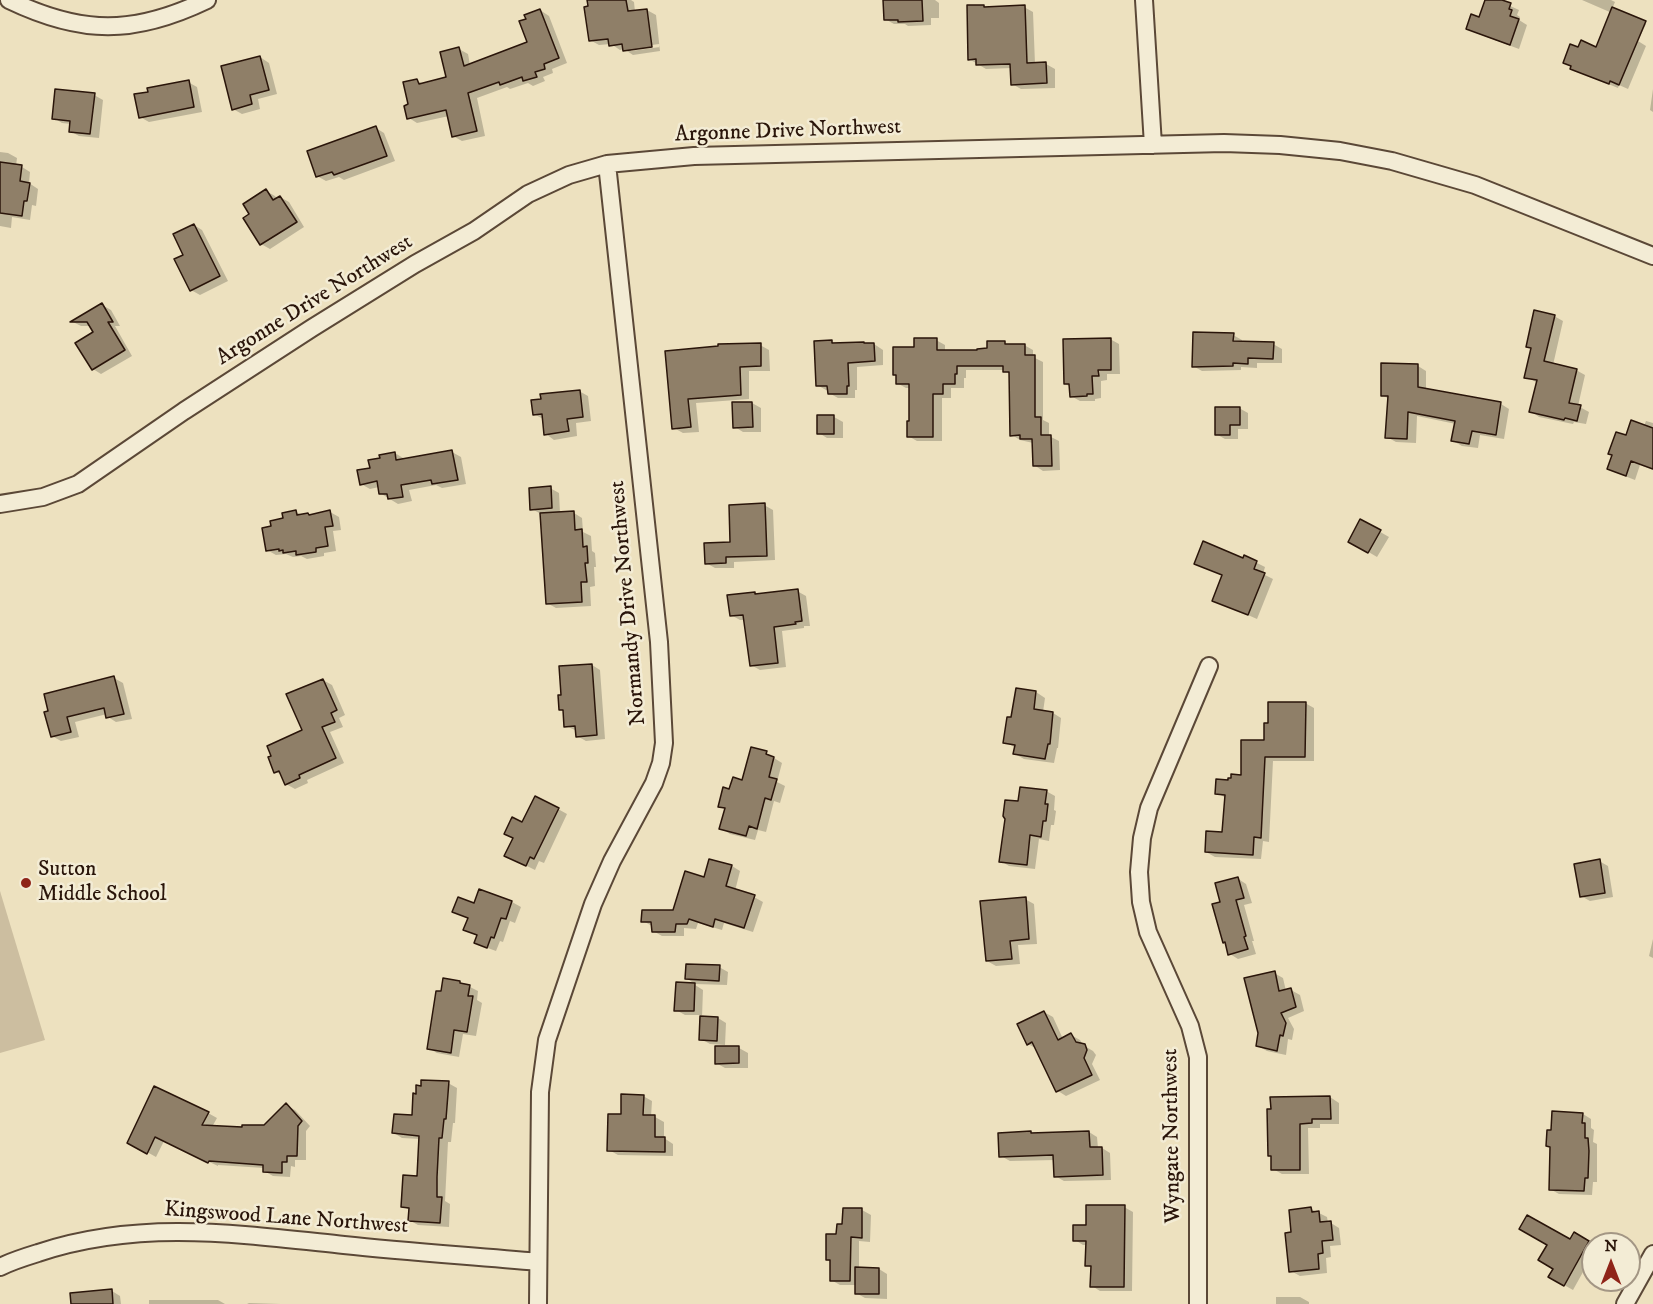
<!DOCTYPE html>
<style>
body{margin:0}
#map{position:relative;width:1653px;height:1304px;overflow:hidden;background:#ede1bf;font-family:"IM FELL DW Pica",serif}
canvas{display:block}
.north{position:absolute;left:1581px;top:1232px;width:60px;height:60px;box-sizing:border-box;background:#f3ecd5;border:2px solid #a39684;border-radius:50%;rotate:0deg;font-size:16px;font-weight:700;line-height:24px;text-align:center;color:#2a150a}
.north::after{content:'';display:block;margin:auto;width:21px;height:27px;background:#8f2418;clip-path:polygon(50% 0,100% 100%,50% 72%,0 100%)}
</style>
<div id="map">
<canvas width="1653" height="1304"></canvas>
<div class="north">N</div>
</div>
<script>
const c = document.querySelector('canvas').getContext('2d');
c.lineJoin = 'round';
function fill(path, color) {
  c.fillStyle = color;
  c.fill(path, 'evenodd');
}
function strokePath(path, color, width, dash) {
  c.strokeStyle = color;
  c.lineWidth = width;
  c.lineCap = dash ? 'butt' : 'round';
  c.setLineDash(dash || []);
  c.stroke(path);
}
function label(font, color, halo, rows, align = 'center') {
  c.font = font + ' "IM FELL DW Pica",serif';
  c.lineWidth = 5;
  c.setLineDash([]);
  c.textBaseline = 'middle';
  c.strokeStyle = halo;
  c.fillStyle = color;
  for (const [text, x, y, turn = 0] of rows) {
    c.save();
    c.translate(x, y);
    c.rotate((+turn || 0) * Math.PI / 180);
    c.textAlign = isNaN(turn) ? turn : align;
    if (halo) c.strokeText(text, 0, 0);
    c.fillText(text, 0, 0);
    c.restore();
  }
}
const green = new Path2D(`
 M0,891L45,1040L0,1053Z`);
const shadow = new Path2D(`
 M588,0H631L634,2L635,12L647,10L656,15L660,51L633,55L624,49L620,50L611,44L599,45L590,40ZM659,44L660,47L631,51V48Z
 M885,0H935L939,3V18H931V25L908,26L905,24H894L885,19Z
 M1486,0H1497L1519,10L1517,15L1520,17L1519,20L1527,25L1519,49L1476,33L1467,28L1480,18Z
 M1582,0H1611L1615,2L1612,9L1646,24L1638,41L1646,46L1628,89L1619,85L1618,88L1581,73L1564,62L1579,49H1597L1612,13Z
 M1024,7L1033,12L1035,64H1046L1055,69V88L1021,89L1012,84V68L986,69L969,59L986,8Z
 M540,10L549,16L567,63L552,69L553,73L543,77L545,81L533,86L528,83L510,89L507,87L477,98L485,136L462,141L453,136L449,116L417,123L409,118L410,105L417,81L424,84L448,79L459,49L468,54L470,65L529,43Z
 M260,57L269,63L277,94L258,99L260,109L242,114L233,109Z
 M188,82L197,87L202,112L149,122L140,117Z
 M1653,89V112L1650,110Z
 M94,95L103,100L99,138L79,136L70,131L71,124L62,123L54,118Z
 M376,128L384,133L395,161L344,180L339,177L326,181L317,176Z
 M0,152L8,153L17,158L16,166L22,167L30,172L29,183L38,189L36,206L32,205L30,220L12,217L11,228L0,226Z
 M266,191L275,196L277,199L280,197L289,202L304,227L270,249L261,244L251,215Z
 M194,225L202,230L228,281L200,295L191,290L185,256Z
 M102,305L111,310L120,326H115L132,356L101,374L93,369L95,332L92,326H81L73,322Z
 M1554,316L1563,321L1553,365L1576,370L1585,375L1578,406L1589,412L1586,424L1574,422L1573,424L1539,417L1531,411L1538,383L1526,377L1532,349L1528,346Z
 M1233,335L1242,340V343L1273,344L1282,349V363H1257V368L1241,367V370L1202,371L1193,366Z
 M1110,339L1119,344L1120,374H1107V380L1101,381V398L1095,399V401H1080L1071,396V387L1065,384Z
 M936,340L945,345V351L988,350V343L1024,345L1033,350V357L1043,362V420L1049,423V436L1059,441L1060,470L1043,471L1034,465L1033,443L1020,440L1012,435L1011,375L1004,370H966V378H964V388H951V398H942V441H917L908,436L911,422V388H906L897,383V376L895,374L915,348Z
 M832,342L836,344H874L883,350V365L857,367V390H855V398H838L829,393V390H826L817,385Z
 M760,345L769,350L770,371H749V399L696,403L699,432L683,433L674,428L666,353Z
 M1418,366L1426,371V390L1501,404L1509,409L1504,439L1480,435L1478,448L1462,446L1453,441L1456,424L1417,416L1416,443L1396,442L1387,437L1389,399L1382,395Z
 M579,391L588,396L591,421L576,423L577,436L554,440L546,434L543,419L534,414Z
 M752,403L761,408V432H743L735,427Z
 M1239,408L1248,413V429H1238V439H1225L1216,434Z
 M834,417L843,422V438H827L819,433Z
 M1646,421L1653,423V470L1640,465L1635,480L1617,473L1609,468L1626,437L1644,426Z
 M452,452L461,457L466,484L442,488L436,485L409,490L412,501L398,504L380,493L379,487L370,489L361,484L371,469L381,459L395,453L403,458L404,461Z
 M550,488L559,493L560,513H574L582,518L583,532L591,536L592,551L595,553L596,567H594L595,586L590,587L591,606L556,608L547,603L541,514L532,509Z
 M764,505L773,510L775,560L734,562V568H715L706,563L731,544Z
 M296,512L302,515L310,516L330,512L339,517L341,530L333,531L336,551L324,553V556L307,559L301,556L293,557L286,554L276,555L267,550L272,527Z
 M1361,521L1389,537L1377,557L1350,541Z
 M1245,557L1265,567L1263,574L1273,579L1257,619L1214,600L1223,576L1196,563L1243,560Z
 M797,591L806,596L810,626H804V628L782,631L786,667L760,670L751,665L745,620H740L731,615L755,594L758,595Z
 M592,665L600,670L605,739L586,741L577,736V731L566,726L565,712L560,709L562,696Z
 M114,678L123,683L132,719L116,722L108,717L107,714L75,722L79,737L61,741L52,736L46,713Z
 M323,680L332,685L345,715L339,718L343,727L330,732L344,763L307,780L308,783L295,789L286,784L282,775L276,772L304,731Z
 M1017,689L1036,692L1045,698L1043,712L1053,713L1061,718L1058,748H1057L1054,763L1024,759L1015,754L1016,748L1005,742L1013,719Z
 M1305,703L1314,708V761H1273L1269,842L1263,841L1261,859L1215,857L1206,852L1224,834L1226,798L1217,793L1230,781L1243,777L1266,742Z
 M766,753L782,763L777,782L785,786L780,803L774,801L766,832L758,830L755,840L730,834L721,828L726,810L720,806L730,791L743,782Z
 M1046,791L1055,796L1054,810L1056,811L1054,825H1051L1049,841L1039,839L1035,869L1009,866L1001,861Z
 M558,809L567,814L544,863L539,861L535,870L515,860L523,824Z
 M710,861L732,866L740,871L735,891L754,897L763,902L753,932L724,923L722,930L698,923L696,929L684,928V936H662L653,931L652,926L643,921L675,911L705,879Z
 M1599,861L1608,866L1613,897L1590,901L1581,896Z
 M1237,878L1246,884L1252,903L1244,905L1254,941H1252L1256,954L1238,959L1230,954L1227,943L1224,942L1222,903Z
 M480,890L512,902L521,907L515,923L510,921L503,942L500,941L496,951L485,947L478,936L465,930L469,919L454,911L474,905Z
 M1025,899L1034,904L1037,944L1018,945L1020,964L996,966L987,961Z
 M1653,939V958L1649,956Z
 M719,967L728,972L727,985L695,984L686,978Z
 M1274,973L1283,978L1286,991L1291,990L1300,995L1304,1011L1288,1018L1294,1029L1292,1040L1288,1039L1286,1055L1267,1051L1258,1046Z
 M460,982L478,991L477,1000L482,1003L476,1036L463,1034L459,1057L437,1053L428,1048L442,993Z
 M695,985L703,990L702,1017L718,1018L726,1023L725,1045L710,1044L701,1039L702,1015H685L676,1010Z
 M1044,1012L1053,1017L1063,1039L1071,1035L1080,1040L1083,1045L1093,1051L1096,1055L1092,1064L1100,1080L1066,1096L1058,1091L1037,1049L1028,1044Z
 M716,1048H739L748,1053V1068H725L716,1063Z
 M448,1083L457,1088L455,1123H453L451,1142H448L445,1201L450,1204L449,1227L418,1225L409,1220L410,1210L402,1206L418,1178L421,1139L402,1138L394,1133L413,1117Z
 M643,1096L652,1101L651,1117H655L664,1122V1138L673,1144V1156L618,1155L609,1150L623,1116Z
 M1330,1097L1339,1103V1124H1320V1128H1308L1309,1174H1282L1273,1169V1158L1269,1155L1268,1111Z
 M286,1105L295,1110L310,1126L306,1131V1160H295V1167L291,1166L290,1177L273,1176L264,1171V1168L218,1165V1166L164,1141L156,1157L129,1142L208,1113L217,1118L212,1127L243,1129L265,1127Z
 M1583,1114L1591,1119V1128L1594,1130L1593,1142L1597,1144V1182H1593L1592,1195L1559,1194L1550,1189L1552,1148L1547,1145L1553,1131Z
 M1089,1132L1097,1137L1098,1148H1102L1110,1153L1111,1180L1064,1181L1055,1176V1160L1010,1161L1001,1156L1031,1133L1033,1134Z
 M1124,1207L1133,1212L1132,1291H1100L1092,1286V1268L1087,1265V1245H1083L1075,1240L1087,1226Z
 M1311,1209L1327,1217L1328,1223H1331L1339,1228L1341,1245L1330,1246L1331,1257L1326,1258L1327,1273L1300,1276L1291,1271L1293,1233Z
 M862,1210L871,1215L870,1242L859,1241V1269H879L887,1274V1299L865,1298L856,1293V1285H840L831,1280V1262L827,1260L844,1225Z
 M1574,1234L1593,1244V1254L1573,1290L1550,1277Z
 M112,1291L120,1296L121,1304H92Z
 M1276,1297H1300L1309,1302V1304H1276Z
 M149,1300H218L225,1304H149Z
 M249,1303L281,1304H247Z`);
const building = new Path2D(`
 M587,0H626L628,11L647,9L652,47L623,51L622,44L609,46L608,39L589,41L584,7L588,6Z
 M883,0H922L923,21L898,22V20H884Z
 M1485,0H1502L1511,3L1509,9L1512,10L1510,16L1519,19L1510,45L1466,29L1471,14L1479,17Z
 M967,5H984V7L1025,5L1027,63L1046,62L1047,83L1011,85L1010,64L976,65V59L968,60Z
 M1612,7L1646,21L1619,85L1610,81L1609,84L1570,69L1571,66L1563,63L1570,44L1578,47L1581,40L1596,47Z
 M540,9L559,58L544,64L545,69L535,72L537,77L523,81L522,77L500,85L499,82L468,93L477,131L452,137L446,110L407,119L404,106L408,104L403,82L417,79L419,84L446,77L440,52L459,47L464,66L527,42L519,21L526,19L524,15Z
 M260,56L269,90L250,95L252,104L232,110L221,66Z
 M189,80L194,107L139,118L134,94L148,92L147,88Z
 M55,89L95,93L90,134L69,132L70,121L52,119Z
 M376,126L387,156L334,175L332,172L316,177L307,151Z
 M0,162L22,165L20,181L30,183L27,201H24L22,216L0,213Z
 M266,189L273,200L280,196L297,222L260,245L243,218L249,214L243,204Z
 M194,224L220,276L190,291L174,259L183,255L173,234Z
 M102,303L113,322H108L125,350L92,370L75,343L93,332L87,322H70Z
 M1534,310L1555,315L1544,361L1577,369L1569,403L1581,405L1577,421L1565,418L1564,420L1529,412L1537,380L1524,378L1531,348L1526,347Z
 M1193,332L1234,333L1233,341L1274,342L1273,359L1248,358V364L1233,363V366L1192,367Z
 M914,338H937V350H977V349L987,348V341H1005V344H1025V355H1035V417H1041V435H1051L1052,466H1033L1032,439H1020V435L1010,436L1009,372H1003V366H957V374H955V384H943V394H933V437H907V421H909V384H896V375H893V347H914Z
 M1111,338V370H1098L1099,376H1092L1093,394H1087V396L1070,397L1069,384H1064L1063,339Z
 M832,340V343L864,342V343H874L875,361L848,363L849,386H847V394H828L827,386H816L814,341Z
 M761,343V366L740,367L741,395L688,399L691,427L672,429L665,351L718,346V344Z
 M1381,363L1418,364V387L1501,402L1496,435L1472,431L1469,444L1451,441L1455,421L1408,412L1407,439L1385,438L1388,396H1381Z
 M580,390L583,417L567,419L569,431L544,435L542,414L533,415L531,400L541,399L540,394Z
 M732,402H752L753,427L733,428Z
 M1215,407H1240V425H1230V435H1215Z
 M817,415H834V434H817Z
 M1631,420L1653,428V469L1631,461L1626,476L1607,469L1612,455L1608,454L1616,432L1626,435Z
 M452,450L458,480L432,484L431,480L401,485L403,497L388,499L387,494H379L377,481L360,485L357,470L370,468L368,460L380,458L379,455L395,452L396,460Z
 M551,486L552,508L530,510L529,488Z
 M765,503L767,556L726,557V563L705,564L704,543L730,542L729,505Z
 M296,510L297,515L308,513L309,515L330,510L333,526L325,527L328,546L316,548V552L296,555V551L283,553V550L279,551V549L266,551L262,528L271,526L270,521L283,518L282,513Z
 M574,511L575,530L582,529L583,547L587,546L588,563H585L587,582H581L582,602L546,604L540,513Z
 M1360,519L1381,530L1368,553L1348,542Z
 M1203,541L1243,558L1244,555L1257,561L1254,569L1265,573L1248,615L1212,601L1222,575L1194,564Z
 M798,589L802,621L795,622L796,624L774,627L778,663L750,666L743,615L730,616L727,595L755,592V594Z
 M592,664L597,735L576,737L575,726L564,727L563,710H559L558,695H561L559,666Z
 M114,676L124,714L106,718L104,708L67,717L71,732L51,737L44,712L48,711L44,694Z
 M323,679L337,710L331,713L335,722L322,727L336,758L299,775L300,778L285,785L279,771L274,773L268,757L271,756L267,746L302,730L286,694Z
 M1016,688L1036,691L1034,709L1053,712L1050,744H1048L1045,759L1013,754L1015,745L1003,743L1007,717H1011Z
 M1268,702H1306L1305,757H1265L1261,838L1254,837L1253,855L1205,852L1206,831L1222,832L1225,795L1215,794L1216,779L1228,780V778H1231V774L1241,775V740H1264V723H1268Z
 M751,747L767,751L766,754L774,757L769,777L777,779L771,800L765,798L757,829L749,826L746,836L719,829L725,808L718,807L723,787L729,789L733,777L742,780Z
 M1020,787L1047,790L1045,804H1048L1046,821H1043L1041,837L1030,835L1027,865L999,862L1005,819L1003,816L1005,800L1018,801Z
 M535,796L559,808L534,859L530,857L526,866L504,856L513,838L504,834L512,817L522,822Z
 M709,859L732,865L726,886L755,895L744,928L715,919L713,927L689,919L687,924H676L675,932H652L651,922H641L642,910H673L685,871L704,877Z
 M1600,859L1605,893L1580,897L1574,864Z
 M1238,877L1244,898L1236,900L1246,936L1244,937L1248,949L1228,955L1225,942L1223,943L1212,904L1220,902L1215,883Z
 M479,889L512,901L506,919L501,918L494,938L491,937L487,948L474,943L477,935L463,930L468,918L452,912L458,897L474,903Z
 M1026,897L1029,939L1010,941L1012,959L986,961L980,901Z
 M686,964L720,965L719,981L685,979Z
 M1275,971L1279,991L1291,988L1296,1007L1281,1013L1286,1023L1283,1036L1280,1035L1277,1051L1256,1046L1258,1033L1244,978Z
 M443,978L460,981V983L470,985L468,996H473L467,1032L454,1030L451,1053L427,1049L436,991H441Z
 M676,982L695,983L694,1011H674Z
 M1044,1011L1058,1040L1071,1033L1076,1042L1085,1044L1087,1050L1084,1058L1092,1075L1056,1092L1032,1042L1027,1045L1017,1024Z
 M700,1016L718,1017L717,1041L699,1040Z
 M715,1046H739V1063L715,1064Z
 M421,1080L449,1081L446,1119H444L442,1138H439L437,1177V1197H442L440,1223L408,1221L409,1208L401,1207L403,1175L417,1176L419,1136L392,1133L394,1114L412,1115L413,1093L416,1094V1085L421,1086Z
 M154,1086L209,1112L202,1125L242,1127V1125H264L286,1103L302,1121L298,1126L297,1156H287V1162H282V1173L263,1172V1165L209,1161L208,1163L155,1137L147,1154L127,1143Z
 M621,1094L644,1095L643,1115H655V1137H665V1152L607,1151L608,1114H621Z
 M1330,1096L1331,1119H1312V1123L1300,1124V1170H1271V1156H1268L1267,1109H1271L1270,1097Z
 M1552,1111L1583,1113L1582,1123H1585V1138H1588L1589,1151L1588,1178H1585L1584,1191L1549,1190L1550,1147L1546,1146L1547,1130H1551Z
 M1031,1131V1133L1089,1131L1090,1147H1102L1103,1175L1054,1177L1053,1155L999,1157L998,1133Z
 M1086,1205H1125L1124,1287H1090L1091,1266H1085L1086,1241H1073V1225H1086Z
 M1311,1207L1312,1212L1319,1211L1320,1222L1331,1221L1333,1240L1322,1241L1323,1253L1318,1254L1319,1269L1289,1272L1285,1233L1291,1232L1289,1210Z
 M843,1208H862V1238L851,1237L850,1281H830V1260H826V1234H836L837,1224H842Z
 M1527,1215L1570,1239L1574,1232L1589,1241L1564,1286L1548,1277L1553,1269L1538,1260L1547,1245L1519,1229Z
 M855,1267L879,1268V1294H855Z
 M112,1289L113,1304H71L70,1293Z`);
const minor = new Path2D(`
 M9,0C82,35 134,35 207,0
 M1144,0L1153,145
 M0,504L43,497L78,484L184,411L312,328L415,264L474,231L528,194L569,175L607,164L694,156L1224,143L1280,145L1340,151L1392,161L1475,185L1653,256
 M0,1267C12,1261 25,1257 38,1253C139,1219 240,1234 344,1245C408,1252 473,1256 538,1262
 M538,1304L540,1092L547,1040L593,904L612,861L654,783L661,763L664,743L659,642L607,164
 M1198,1304V1057L1190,1026L1148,932L1141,902L1139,872L1142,838L1149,808L1209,666
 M1625,1304L1653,1254`);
const markers = [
 [26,883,6,"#8f2418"]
];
const streetNames = [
 ["Argonne Drive Northwest",788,132,-2],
 ["Argonne Drive Northwest",315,301,-32],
 ["Normandy Drive Northwest",629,603,-95],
 ["Wyngate Northwest",1173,1136,-91],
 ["Kingswood Lane Northwest",286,1219,4]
];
const poiNames = [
 ["Sutton",38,870],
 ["Middle School",38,895]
];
fill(green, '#ccbea0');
fill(shadow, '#0003');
fill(building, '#8f7f68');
strokePath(building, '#2a150a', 1.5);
strokePath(minor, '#5b4837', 20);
strokePath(minor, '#f3ecd5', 16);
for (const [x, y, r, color] of markers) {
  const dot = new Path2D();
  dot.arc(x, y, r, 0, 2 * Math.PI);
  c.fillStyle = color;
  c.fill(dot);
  strokePath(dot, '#f3ecd5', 2);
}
label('22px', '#2a150a', '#f3ecd5', streetNames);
label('22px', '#2a150a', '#f3ecd5', poiNames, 'left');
</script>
